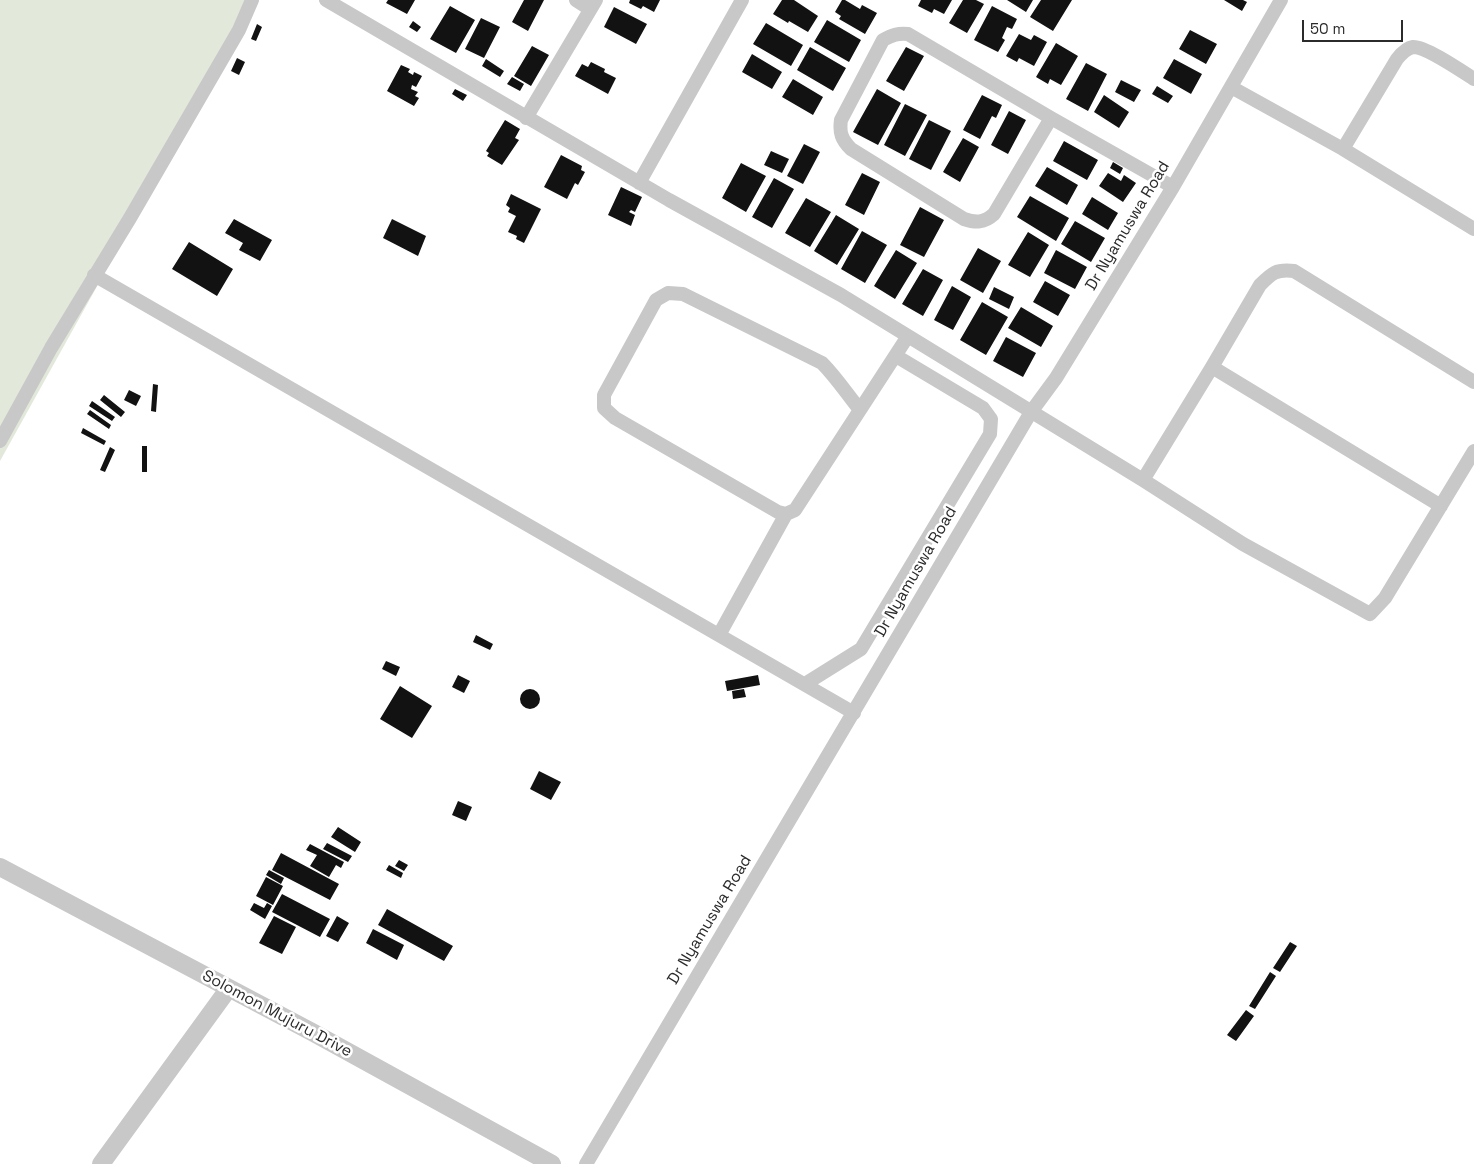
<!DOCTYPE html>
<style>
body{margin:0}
#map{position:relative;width:1474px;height:1164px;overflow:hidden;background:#fff;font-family:"Space Grotesk",sans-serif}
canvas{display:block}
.scale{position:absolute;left:1302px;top:20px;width:101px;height:22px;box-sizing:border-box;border:2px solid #2b2b2b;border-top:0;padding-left:6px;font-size:15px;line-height:18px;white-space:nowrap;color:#2b2b2b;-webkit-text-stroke:4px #fff;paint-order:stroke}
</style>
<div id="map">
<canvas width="1474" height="1164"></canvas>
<div class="scale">50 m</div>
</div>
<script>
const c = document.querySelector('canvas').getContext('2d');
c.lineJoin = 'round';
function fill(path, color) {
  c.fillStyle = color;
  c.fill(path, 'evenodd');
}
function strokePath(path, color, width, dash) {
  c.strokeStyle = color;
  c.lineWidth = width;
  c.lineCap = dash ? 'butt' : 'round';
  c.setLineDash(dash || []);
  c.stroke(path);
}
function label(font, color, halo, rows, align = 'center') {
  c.font = font + ' "Space Grotesk",sans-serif';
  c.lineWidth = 5;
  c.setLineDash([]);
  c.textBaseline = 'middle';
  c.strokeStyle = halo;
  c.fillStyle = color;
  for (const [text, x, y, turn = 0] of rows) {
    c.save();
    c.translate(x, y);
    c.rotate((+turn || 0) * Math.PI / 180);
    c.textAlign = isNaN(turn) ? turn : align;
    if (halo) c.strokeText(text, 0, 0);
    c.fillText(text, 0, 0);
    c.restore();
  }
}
const green = new Path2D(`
 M0,0H256L0,461Z`);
const building = new Path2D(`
 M388,0H415L407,14L386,3Z
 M524,0H544L528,31L512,22Z
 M630,0H660L654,12L643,6L641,9L629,3Z
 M782,0H794L818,16L808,32L789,21L788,23L773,14Z
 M842,0H845L860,9L862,5L877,13L865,34L839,19L841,16L835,12Z
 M921,0H952L944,14L934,9L932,13L918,6Z
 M963,0H976L984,4L967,33L949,23Z
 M1007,0H1033L1026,12Z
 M1041,0H1072L1053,31L1030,17Z
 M1224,0H1243L1247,2L1242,11Z
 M450,6L475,20L456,53L430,39Z
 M992,6L1017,19L1012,29L1007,27L1002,38L1005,40L998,52L974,40Z
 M614,7L647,24L636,44L604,27Z
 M481,18L500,27L484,58L465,49Z
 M827,20L861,40L849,62L814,42Z
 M413,21L421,27L417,32L409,27Z
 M766,23L803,45L791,66L753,44Z
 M257,24L262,27L256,41L251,39Z
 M1190,30L1217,44L1206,64L1179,49Z
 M1019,34L1031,40L1034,35L1047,42L1034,66L1019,58L1017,62L1006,56Z
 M1056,43L1078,56L1061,85L1050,79L1048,84L1036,77Z
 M532,46L549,55L531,86L514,76Z
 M810,47L846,68L833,91L797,70Z
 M906,47L924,56L904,91L886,81Z
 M752,54L782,72L772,89L742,72Z
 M237,58L245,62L239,75L231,71Z
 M486,59L504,71L500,77L482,66Z
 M1174,59L1202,74L1191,94L1163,78Z
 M591,62L605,69L604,72L616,78L608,94L575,76L582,64L588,67Z
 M1086,63L1107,74L1088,111L1066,99Z
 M401,65L410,69L408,72L413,75L414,72L422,76L416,87L412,85L411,89L418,92L415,96L419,98L414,106L387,91Z
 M512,77L524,84L520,91L507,84Z
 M793,79L823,97L813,115L782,97Z
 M1121,80L1141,90L1134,102L1115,92Z
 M1157,86L1173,96L1168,103L1152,94Z
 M455,89L467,95L463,101L452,94Z
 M877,89L901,103L878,145L853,132Z
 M982,95L1002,105L996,118L992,116L980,139L963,130Z
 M1104,95L1129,112L1119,128L1094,112Z
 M905,104L927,115L905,156L884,145Z
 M1009,111L1026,120L1008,154L991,145Z
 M505,120L520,129L515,138L519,140L502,165L487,156L489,153L486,151Z
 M929,120L951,131L931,170L909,159Z
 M963,138L979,147L960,182L943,172Z
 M1064,141L1098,160L1087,180L1053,161Z
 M804,144L820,152L803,184L787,176Z
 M771,151L789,159L782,173L764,165Z
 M561,155L582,166L581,170L585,172L578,185L575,183L567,199L544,187Z
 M1113,162L1123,168L1120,174L1110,168Z
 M741,163L766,176L746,212L722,198Z
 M1047,167L1078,185L1067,205L1035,186Z
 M862,173L880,182L864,215L845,205Z
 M1108,173L1121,181L1124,175L1136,183L1123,202L1099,186Z
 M774,178L794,189L772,228L752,217Z
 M621,187L642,197L635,212L631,210L629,212L635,215L631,226L608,215Z
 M511,194L541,209L524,243L516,239L517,236L508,232L516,216L508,212L510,208L506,205Z
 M1030,196L1069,218L1056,241L1017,217Z
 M1092,197L1118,213L1108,230L1082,214Z
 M806,198L831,212L810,247L785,233Z
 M920,207L944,220L924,257L900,245Z
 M836,215L859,229L837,265L814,251Z
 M234,219L272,240L260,261L239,250L243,243L225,233Z
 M392,219L426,236L418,256L383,238Z
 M1075,221L1105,238L1091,262L1061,244Z
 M862,231L887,245L865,283L841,269Z
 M1028,232L1049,245L1030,277L1008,265Z
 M189,242L233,269L217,296L172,269Z
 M978,248L1001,261L983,293L960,280Z
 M896,250L917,263L895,299L874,286Z
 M1056,250L1087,267L1075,289L1044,273Z
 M923,269L943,280L923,316L902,304Z
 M1045,281L1070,295L1058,316L1033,302Z
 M952,286L971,297L953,330L934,320Z
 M994,287L1014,297L1009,309L989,299Z
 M982,302L1008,317L986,355L960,340Z
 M1021,307L1053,326L1041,347L1008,328Z
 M1006,337L1036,353L1023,377L993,361Z
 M153,384L158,385L156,412L151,411Z
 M129,390L141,396L136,406L124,400Z
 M104,395L125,412L121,417L100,400Z
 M92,401L115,417L112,421L89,406Z
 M90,410L111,425L109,429L87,414Z
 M83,428L106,441L104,445L81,433Z
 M142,446H147V472H142Z
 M110,447L115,450L105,472L100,470Z
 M476,635L493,644L490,650L473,642Z
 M386,661L400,667L396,676L382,669Z
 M458,675L470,681L464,693L452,687Z
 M758,675L760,685L727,691L725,681Z
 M400,686L432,706L412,738L380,719Z
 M744,689L746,697L733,699L732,691Z
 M520 699a10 10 0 1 1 20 0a10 10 0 1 1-20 0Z
 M539,771L561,782L551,800L530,789Z
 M458,801L472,807L466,821L452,815Z
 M338,827L361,842L355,852L331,837Z
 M327,843L352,856L348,862L323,849Z
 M310,844L344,862L341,868L336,865L329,877L310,866L317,855L306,850Z
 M281,853L339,884L330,900L272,870Z
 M399,860L408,865L404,871L395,866Z
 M389,865L403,873L401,878L386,870Z
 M269,870L284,878L281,884L266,875Z
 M266,877L283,886L273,905L256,896Z
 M282,894L330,919L320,937L272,912Z
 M254,903L264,908L267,903L272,906L265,919L250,910Z
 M387,909L453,946L444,961L378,925Z
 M274,916L296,927L282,954L259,943Z
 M337,916L349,923L338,942L326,936Z
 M373,929L404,945L397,960L366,943Z
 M1290,942L1297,946L1280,972L1273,968Z
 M1270,972L1276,976L1255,1009L1249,1006Z
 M1246,1010L1254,1016L1236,1041L1227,1035Z`);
const minor = new Path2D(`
 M326,0L669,200L841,295L1143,480L1243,544L1370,614L1385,598L1474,451
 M576,0L590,9
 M1231,87L1343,149L1474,229
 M526,118L596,0
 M1051,118L994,214C984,223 976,223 964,219L851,149C842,140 839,133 841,120L883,40C892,35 898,33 908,34L1051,118L1173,187
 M1343,149L1397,59C1401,54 1407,48 1413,47C1425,46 1463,72 1474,79
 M639,183L742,0
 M94,275L854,713
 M1212,367L1441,506
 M860,410C847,394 836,377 822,363L683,294L668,293L656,300L604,395V408L615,418L778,512L786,514L795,510L908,336
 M0,441L51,348L130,218L239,30L252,0
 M1143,480L1212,367L1260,285C1272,273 1276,269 1294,271L1474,382
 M719,635L786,514
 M805,684L861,649L990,434L991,419L983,408L896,356
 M586,1164L1031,412L1056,378L1173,187L1281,0`);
const tertiary = new Path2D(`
 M0,867L312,1032L552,1164
 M101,1164L229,988`);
const streetNames = [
 ["Dr Nyamuswa Road",1128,226,-59],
 ["Dr Nyamuswa Road",916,572,-60],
 ["Dr Nyamuswa Road",710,920,-59],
 ["Solomon Mujuru Drive",277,1014,28]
];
fill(green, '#e2e8da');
fill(building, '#121212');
strokePath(minor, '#c8c8c8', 14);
strokePath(tertiary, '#c8c8c8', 18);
label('16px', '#2b2b2b', '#fff', streetNames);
</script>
